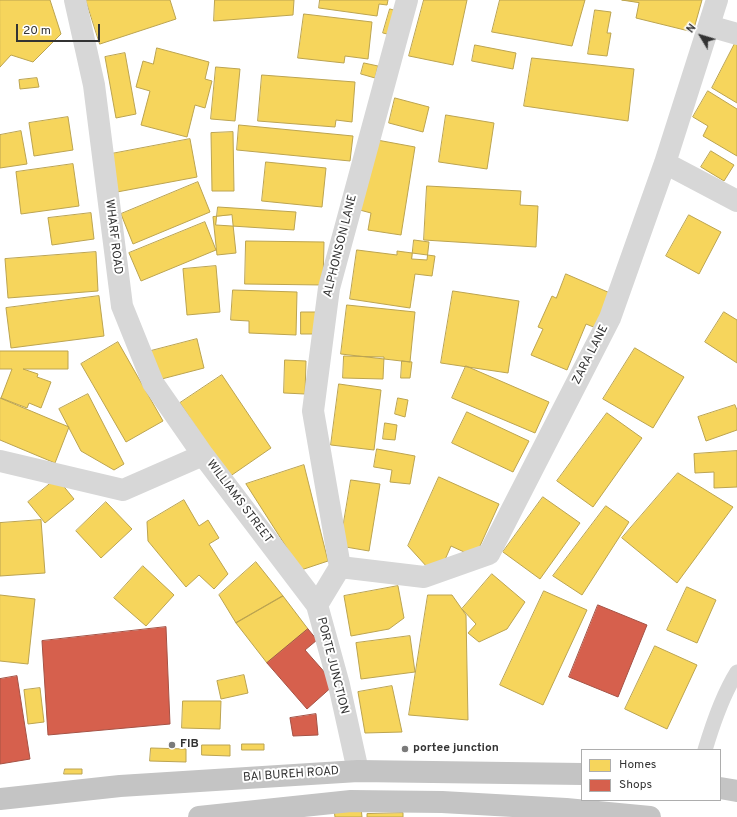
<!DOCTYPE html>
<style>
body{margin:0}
#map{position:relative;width:737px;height:817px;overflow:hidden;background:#fff;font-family:Overpass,sans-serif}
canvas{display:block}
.legend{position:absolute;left:581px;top:749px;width:140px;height:52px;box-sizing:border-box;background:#fff;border:1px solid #adadad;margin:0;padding:5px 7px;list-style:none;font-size:12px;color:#333}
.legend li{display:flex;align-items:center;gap:8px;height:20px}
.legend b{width:20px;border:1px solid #adadad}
.north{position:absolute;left:681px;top:16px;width:40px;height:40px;-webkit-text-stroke:3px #fff;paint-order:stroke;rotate:308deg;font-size:11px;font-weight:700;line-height:16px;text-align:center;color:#333}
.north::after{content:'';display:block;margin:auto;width:14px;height:18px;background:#333;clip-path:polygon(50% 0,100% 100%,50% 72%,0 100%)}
.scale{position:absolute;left:16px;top:24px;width:84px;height:18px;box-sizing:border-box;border:2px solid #333;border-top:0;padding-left:5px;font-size:12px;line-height:14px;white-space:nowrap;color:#333;-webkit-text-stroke:3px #fff;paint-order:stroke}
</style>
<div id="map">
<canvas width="737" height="817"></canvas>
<ul class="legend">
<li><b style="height:11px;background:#f6d55c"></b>Homes</li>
<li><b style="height:11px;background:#d6604d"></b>Shops</li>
</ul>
<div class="north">N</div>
<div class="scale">20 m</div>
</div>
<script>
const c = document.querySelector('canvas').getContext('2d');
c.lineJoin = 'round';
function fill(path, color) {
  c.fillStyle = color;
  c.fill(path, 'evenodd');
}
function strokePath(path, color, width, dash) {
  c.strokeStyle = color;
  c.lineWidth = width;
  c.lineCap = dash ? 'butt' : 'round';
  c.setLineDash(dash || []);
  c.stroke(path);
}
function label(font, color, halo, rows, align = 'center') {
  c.font = font + ' Overpass,sans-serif';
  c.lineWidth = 4;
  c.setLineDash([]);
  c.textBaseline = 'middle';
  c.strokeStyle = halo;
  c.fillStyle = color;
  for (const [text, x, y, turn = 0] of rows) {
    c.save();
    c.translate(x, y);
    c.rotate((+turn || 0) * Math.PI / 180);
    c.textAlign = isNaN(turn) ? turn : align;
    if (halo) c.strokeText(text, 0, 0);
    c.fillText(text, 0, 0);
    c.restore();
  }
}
const homes = new Path2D(`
 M0,0H50L61,34L33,62L11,55L0,67Z
 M86,0H170L176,19L100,44Z
 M215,0H294L293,15L214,21Z
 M320,0H388L387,5L379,4L377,16L319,8Z
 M424,0H467L453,65L409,56Z
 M500,0H585L572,46L492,32Z
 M622,0H702L693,32L636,18L639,3Z
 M390,9L401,12L395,36L383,33Z
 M595,10L611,12L607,33H611L607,56L588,54Z
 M304,14L372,22L368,59L345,56L344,63L298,58Z
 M737,39V103L712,88Z
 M475,45L516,53L513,69L472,61Z
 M157,48L209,62L205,79L212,81L205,108L195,105L187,137L141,125L150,91L136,87L143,61L153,64Z
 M125,53L136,114L116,118L105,57Z
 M532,58L634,69L628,121L524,106Z
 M364,63L378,66L375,78L361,74Z
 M216,67L240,69L235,121L211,119Z
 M262,75L355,82L352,122L336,120L335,127L258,121Z
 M37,78L39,87L20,89L19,80Z
 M708,91L737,109V156L703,136L708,126L693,117Z
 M395,98L429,107L423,132L389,123Z
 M446,115L494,123L487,169L439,162Z
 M68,117L73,150L34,156L29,123Z
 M239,125L353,136L350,161L237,150Z
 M21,131L27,164L0,168V135Z
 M233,132L234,191H212L211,133Z
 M190,139L197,177L117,192L111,154Z
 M377,140L415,147L401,235L368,230L371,213L356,209Z
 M711,151L734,165L724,181L701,167Z
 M266,162L326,168L322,207L262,201Z
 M73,164L79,206L21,214L16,172Z
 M198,182L210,212L133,244L121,214Z
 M427,186L521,191L520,205L538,206L536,247L424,240Z
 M218,207L296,212L294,230L216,225Z
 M91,213L94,239L52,245L48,218Z
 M232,215L236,253L217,255L213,217Z
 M689,215L721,232L699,274L666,256Z
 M205,222L216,250L141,281L129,253Z
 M414,240L429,242L427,260L412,259Z
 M246,241L324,242L323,285L245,284Z
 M357,250L397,255V251L435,256L432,276L415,274L410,308L350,299Z
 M96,252L98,291L8,298L5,259Z
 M216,266L220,312L187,315L183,269Z
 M566,274L610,293L596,328L586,324L567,370L531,355L543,329L538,327L552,296L556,298Z
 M233,290L297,292L296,335L249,333V321L231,320Z
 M453,291L519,301L508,373L441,363Z
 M99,296L104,336L11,348L6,308Z
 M347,305L415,312L410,362L341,354Z
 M301,312H317V334H301Z
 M724,312L737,320V363L705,342Z
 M197,339L204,368L154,381L147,352Z
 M118,342L163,421L126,442L81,364Z
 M635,348L684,377L653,428L603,399Z
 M0,351H68V369H23L38,374L37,377L51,382L41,408L29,403L27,408L1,398L12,369H0Z
 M344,356L384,357L383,379L343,378Z
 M285,360L306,361L305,394L284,393Z
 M402,361L412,362L410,378H401Z
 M466,366L549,402L535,433L452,398Z
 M222,375L271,448L229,477L180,403Z
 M339,384L381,390L374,450L331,445Z
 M88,394L124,464L114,470L81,451L59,409Z
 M0,398L69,427L55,463L0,440Z
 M398,398L408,400L405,417L395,414Z
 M735,405L737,410V430L706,441L698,417Z
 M467,412L529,441L513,472L452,443Z
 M607,413L642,438L593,507L557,481Z
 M385,423L397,425L395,440L383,439Z
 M377,449L415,456L410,484L390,482L392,470L374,467Z
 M737,451V487L714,488V472L695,473L694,454Z
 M304,465L328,561L301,570L246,484Z
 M678,473L733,507L677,583L622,538Z
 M439,477L499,504L475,557L451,546L444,562L428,568L408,546Z
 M57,478L74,499L45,523L28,502Z
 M351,480L380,484L369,551L340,546Z
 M543,497L580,523L540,579L503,552Z
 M184,500L199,526L208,520L219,538L209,544L228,574L214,589L199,575L186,587L148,541L147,522Z
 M106,502L132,529L101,558L76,531Z
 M606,506L629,522L582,595L553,576Z
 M41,520L45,573L0,576V523Z
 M256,562L283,596L236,623L219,595Z
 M143,566L174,595L146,626L114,598Z
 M492,574L525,602L507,629L479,642L468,633L476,624L462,609Z
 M398,586L404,618L389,629L351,636L344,596Z
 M687,587L716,600L697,643L667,630Z
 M544,591L587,610L543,705L500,685Z
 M0,595L35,599L28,664L0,661Z
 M428,595H452L466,615L468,720L409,715Z
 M283,596L308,629L267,663L236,623Z
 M410,636L415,672L361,679L356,643Z
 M655,646L697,665L667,729L625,709Z
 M244,675L248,693L221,699L217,681Z
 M392,686L402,732L365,733L358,692Z
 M40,688L44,722L28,724L24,690Z
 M183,701H221L220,729L182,728Z
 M242,744H264V750H242Z
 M202,745H230V756L202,755Z
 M151,748L186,749V762L150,761Z
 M65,769H82V774H64Z
 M361,807L362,817H335L334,810Z
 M403,813V817H367V814Z`);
const shops = new Path2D(`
 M598,605L647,625L618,697L569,677Z
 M166,627L170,724L48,735L42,641Z
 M308,629L317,640L305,650L335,684L307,709L267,663Z
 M17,676L30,759L0,764V679Z
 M316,714L318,735L293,736L290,718Z`);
const lane = new Path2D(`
 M705,750C713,723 722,696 737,672`);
const street = new Path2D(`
 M75,0L94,85L122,306L153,383L203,455
 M709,26L737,34
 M665,163L737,201
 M0,461L123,490L203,455L317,605
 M340,567L424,577L489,554L610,318L665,163L717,0
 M340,567L313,411L329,288L407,0
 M340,567L317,605L339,685L358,771`);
const highway = new Path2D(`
 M720,788L737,791
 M0,799L120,786L358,771L582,774
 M199,817L351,801L442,802L566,809L650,817`);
const markers = [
 [172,745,4,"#7a7a7a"],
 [405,749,4,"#7a7a7a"]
];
const streetNames = [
 ["WHARF ROAD",113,237,83],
 ["ALPHONSON LANE",341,246,-76],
 ["ZARA LANE",591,355,-63],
 ["WILLIAMS STREET",239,502,53],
 ["PORTE JUNCTION",332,666,76],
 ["BAI BUREH ROAD",291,775,-4]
];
const poiNames = [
 ["FIB",180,745],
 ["portee junction",413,749]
];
fill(homes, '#f6d55c');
strokePath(homes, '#bca450', 1);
fill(shops, '#d6604d');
strokePath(shops, '#a55245', 1);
strokePath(lane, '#d7d7d7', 15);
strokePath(street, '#d7d7d7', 22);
strokePath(highway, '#c4c4c4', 22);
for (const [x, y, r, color] of markers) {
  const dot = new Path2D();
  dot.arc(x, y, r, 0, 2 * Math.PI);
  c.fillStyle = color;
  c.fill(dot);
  strokePath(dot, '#fff', 1.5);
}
label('12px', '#333', '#fff', streetNames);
label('bold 12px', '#333', '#fff', poiNames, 'left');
</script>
